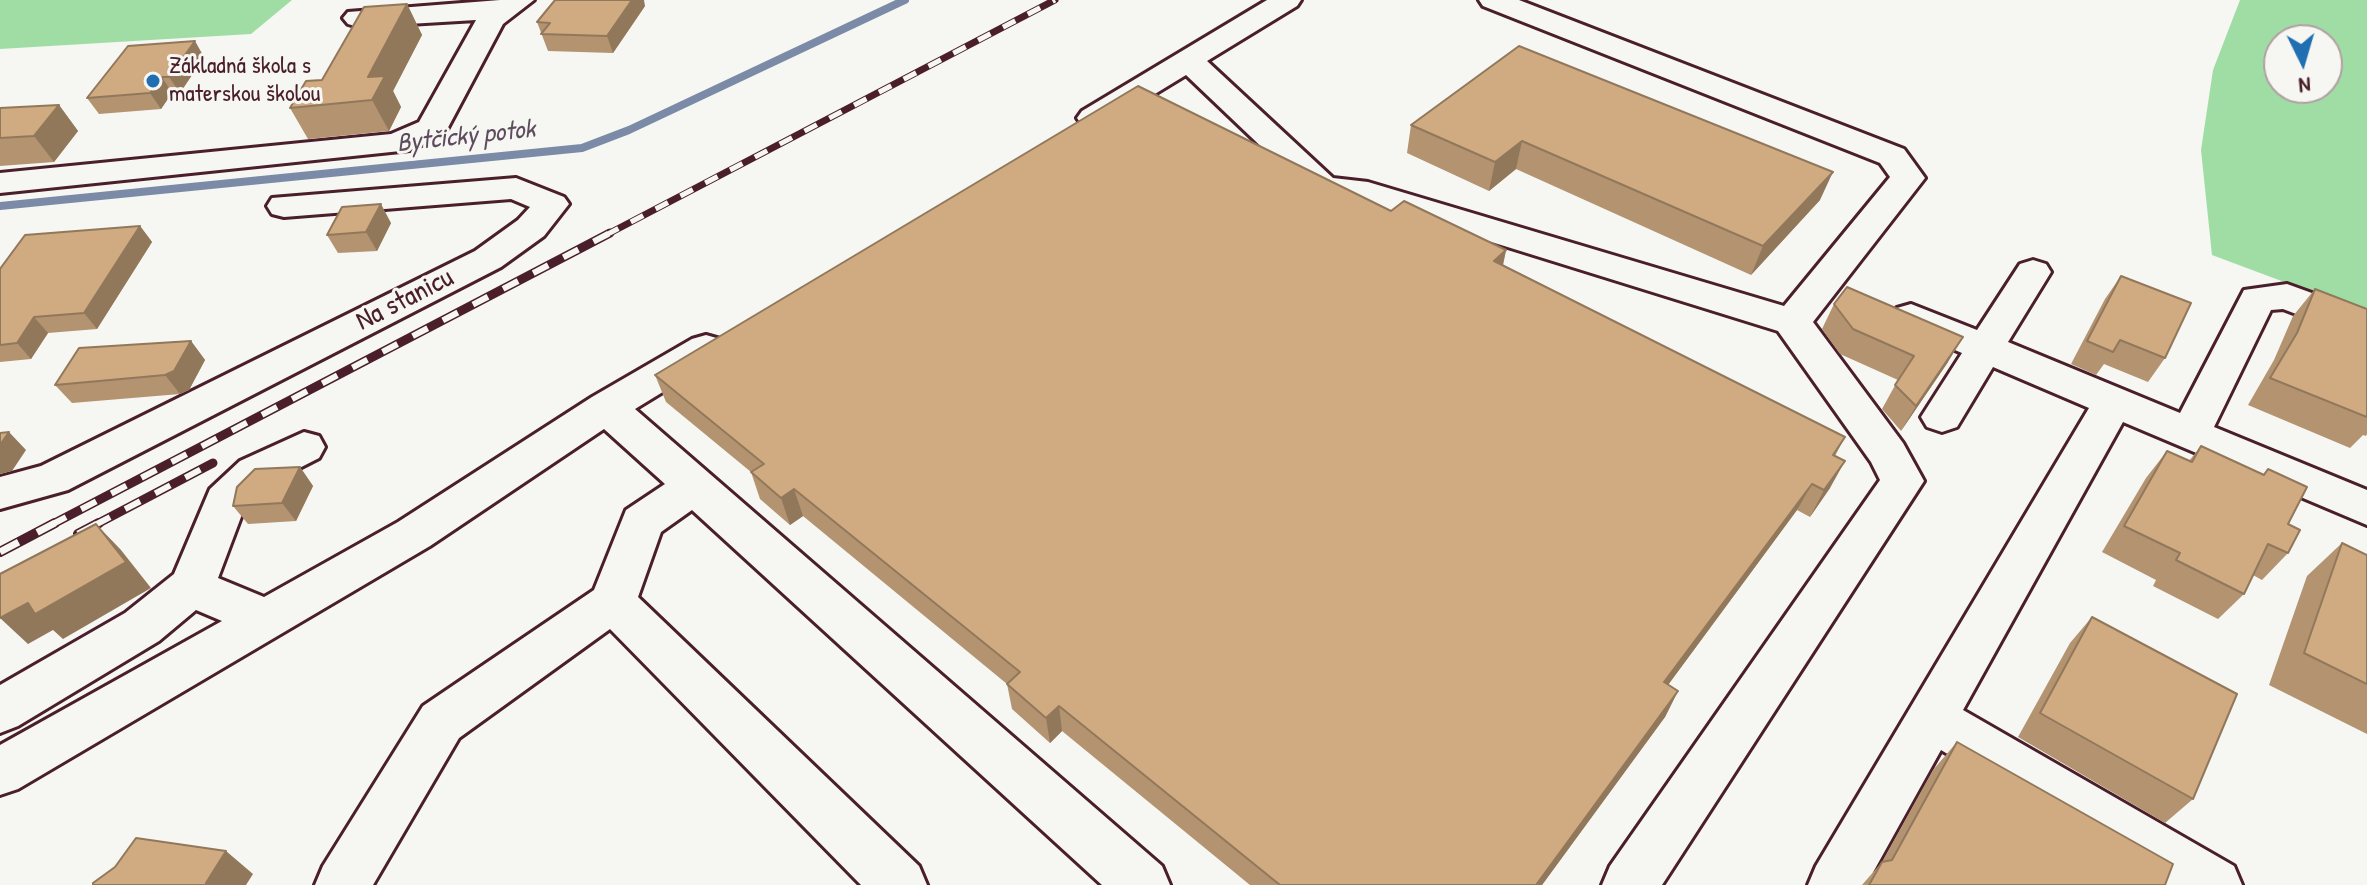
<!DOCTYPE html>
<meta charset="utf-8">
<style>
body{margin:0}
#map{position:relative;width:2367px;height:885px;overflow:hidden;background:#f6f6f2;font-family:"Patrick Hand",sans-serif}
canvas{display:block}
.north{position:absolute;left:2263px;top:24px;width:80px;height:80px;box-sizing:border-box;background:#f6f6f2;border:2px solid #b1a0a2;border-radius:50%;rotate:175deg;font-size:22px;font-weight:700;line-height:32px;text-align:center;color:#4a1f2b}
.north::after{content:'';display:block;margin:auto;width:28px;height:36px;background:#1f6fb2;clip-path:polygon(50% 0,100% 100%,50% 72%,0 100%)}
</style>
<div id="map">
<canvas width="2367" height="885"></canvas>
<div class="north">N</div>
</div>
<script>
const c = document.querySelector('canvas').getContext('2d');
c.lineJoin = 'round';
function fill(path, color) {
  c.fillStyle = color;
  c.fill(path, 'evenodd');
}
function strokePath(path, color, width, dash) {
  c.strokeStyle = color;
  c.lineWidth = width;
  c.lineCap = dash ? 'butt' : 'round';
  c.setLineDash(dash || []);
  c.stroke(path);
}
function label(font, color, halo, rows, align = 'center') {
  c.font = font + ' "Patrick Hand",sans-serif';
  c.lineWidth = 6;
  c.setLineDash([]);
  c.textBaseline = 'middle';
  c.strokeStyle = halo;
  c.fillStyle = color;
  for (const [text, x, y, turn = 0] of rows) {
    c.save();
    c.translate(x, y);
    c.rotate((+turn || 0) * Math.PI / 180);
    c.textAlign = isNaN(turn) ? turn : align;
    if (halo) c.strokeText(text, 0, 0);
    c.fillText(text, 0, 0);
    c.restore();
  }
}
const green = new Path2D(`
 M0,0H292L251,34L0,49Z
 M2240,0H2367V313L2212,255L2201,150L2213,70ZM2279,40H2327V88H2279Z`);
const stream = new Path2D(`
 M0,206L582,148L629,130L905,0`);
const minor = new Path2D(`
 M500,0H534L503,24L444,135L410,150L0,193V173L391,134L419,122L476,20L358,27L348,24L343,18L348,12Z
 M1267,0H1301L1297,6L1207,61L1333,178L1368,182L1784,306L1890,177L1880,163L1483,6L1479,0H1519L1904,149L1925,178L1813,322L1903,443L1924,481L1662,885H1602L1610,866L1880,480L1871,462L1778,331L1353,199L1312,195L1186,75L1104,125L1093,128L1082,125L1077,118L1082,111Z
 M516,178L564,197L569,204L544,236L501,267L68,490L0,509V477L41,466L475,251L518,220L530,207L511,199L284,217L272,214L267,206L272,198Z
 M2033,260L2046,264L2051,272L2008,342L2180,413L2244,290L2287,284L2367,313V341L2283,309L2271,310L2214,427L2367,490V525L2123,422L1963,710L2234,866L2242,885H2164L1941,750L1866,885H1808L1816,866L2089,408L1993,367L1957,427L1942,432L1927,427L1921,417L1962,353L1897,326L1892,317L1897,308L1911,304L1977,330L2020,264Z
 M706,335L720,339L726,348L720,357L635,409L1162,866L1170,885H1102L692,510L661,532L638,597L919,866L927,885H861L610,629L459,738L373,885H315L323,866L423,706L594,590L626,510L665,484L604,429L430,546L18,789L0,795V745L222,621L196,610L159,641L18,726L0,733V685L125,613L174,574L210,489L240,461L304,432L319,436L325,447L319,458L270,483L244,509L218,578L264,597L398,522L592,397L692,339Z`);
const railFar2 = new Path2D(`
 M606,235L1055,0`);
const railFar1 = new Path2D(`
 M51,525L610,233
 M95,525L213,463`);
const rail = new Path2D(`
 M78,534L99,523
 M0,552L55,523`);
const wall = new Path2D(`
 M407,4L422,35L393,91L401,107L389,131L308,139L290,108Z
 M645,6L613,53L548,51L537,22Z
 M1519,46L1820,200L1751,275L1516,169L1489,191L1407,153L1411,125Z
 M204,57L180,93H172L161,109L99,114L87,98Z
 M59,105L78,131L54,162L0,166V108Z
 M391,223L377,251L338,253L327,235Z
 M140,226L152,242L97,329L48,333L31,359L0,362V269Z
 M1506,250L1503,266L1845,437L1835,456L1830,488L1810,517L1797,510L1668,685L1678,691L1665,717L1542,885H1250L1062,731L1050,743L1012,709L1007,684L803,516L790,525L760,499L751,472L666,402L655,375Z
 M2121,276L2165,358L2148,382L2104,364L2096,375L2071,364L2105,299Z
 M2315,289L2367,309V434L2366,436L2363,435L2350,448L2248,405L2274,360L2293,316Z
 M1834,304L1948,362L1901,431L1882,409L1898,380L1840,354L1822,329Z
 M191,341L205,360L189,390L180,394L72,403L55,385Z
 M2201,446L2263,474L2268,469L2288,524V553L2262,580L2253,575L2244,594L2218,619L2153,586L2156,580L2102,552L2146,478L2167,451L2189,461Z
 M300,467L313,486L296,521L248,524L233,506Z
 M2342,543L2367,555V734L2269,685L2307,576Z
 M2092,617L2193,799L2165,823L2018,737L2070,643Z
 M1957,742L2165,885H1862L1882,862L1933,770Z`);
const shadedWall = new Path2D(`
 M628,0H644L645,6L613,53L607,36Z
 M407,4L422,35L393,91L401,107L389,131L372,100L368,77Z
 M195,41L204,57L180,93L169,77Z
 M162,77L172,93L161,109L150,93Z
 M59,105L78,131L54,162L34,136Z
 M1522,141L1516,169L1489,191L1495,162Z
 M1833,172L1820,200L1751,275L1763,246Z
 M381,204L391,223L377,251L366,232Z
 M140,226L152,242L97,329L84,313Z
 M1506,250L1500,277L1494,261Z
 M34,317L48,333L31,359L17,343Z
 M1963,337L1948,362L1901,431L1916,406Z
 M191,341L205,360L189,390L180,394L165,375Z
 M9,432L26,450L12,471L0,474V445Z
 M1845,461L1830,488L1810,517L1824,490Z
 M300,467L313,486L296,521L282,503Z
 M1812,484L1797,510L1651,708L1664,682Z
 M794,489L803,516L790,525L781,498Z
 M96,524L121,550L151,588L63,639L53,630L28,644L0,618L28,603Z
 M1678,691L1665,717L1542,885H1536Z
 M1059,706L1062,731L1050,743L1046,718Z
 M226,851L253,874L246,885H206V883Z`);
const building = new Path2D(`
 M555,0H632L607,36L541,34L550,23L537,22Z
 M407,4L368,77L385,76L372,100L290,108L306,81L322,80L364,7Z
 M195,41L169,77H162L150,93L87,98L128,46Z
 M1519,46L1833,172L1763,246L1522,141L1495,162L1411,125Z
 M1138,86L1391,211L1404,201L1506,250L1494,261L1845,437L1833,455L1845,461L1824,490L1812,484L1664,682L1678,691L1536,885H1280L1059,706L1046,718L1007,684L1020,672L794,489L781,498L751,472L764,464L655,375Z
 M59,105L34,136L0,138V108Z
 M381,204L366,232L327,235L342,207Z
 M140,226L84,313L34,317L17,343L0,345V269L25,235Z
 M2121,276L2191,303L2165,358L2120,340L2113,352L2087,341Z
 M1847,287L1963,337L1916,406L1895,385L1914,356L1853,329L1834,304Z
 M2315,289L2367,309V417L2270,378L2297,333Z
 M191,341L174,371L165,375L55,385L79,348Z
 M9,432L0,445V433Z
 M2201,446L2264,475L2268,469L2307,487L2288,524L2300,530L2288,553L2268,544L2244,594L2176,560L2180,553L2124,526L2167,451L2192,462Z
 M300,467L282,503L233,506L237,487L255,469Z
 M96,524L126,562L35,614L28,603L0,618V574Z
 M2342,543L2367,555V684L2304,653Z
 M2092,617L2237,694L2193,799L2040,713Z
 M1957,742L2173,864L2165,885H1869L1882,862L1892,860Z
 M136,838L226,851L206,883V885H93V883L115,867Z`);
const markers = [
 [153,81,8,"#1f6fb2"]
];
const farPoinames = [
 ["Základná škola s",169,67],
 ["materskou školou",169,95]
];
const farWaternames = [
 ["Bytčický potok",466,137,-6]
];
const streetNames = [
 ["Na stanicu",405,300,-27]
];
fill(green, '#a0dda4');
strokePath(stream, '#7a8aa7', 8);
strokePath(minor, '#4a1f2b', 6);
fill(minor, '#f6f6f2');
strokePath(railFar2, '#4a1f2b', 7);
strokePath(railFar1, '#4a1f2b', 9);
strokePath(rail, '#4a1f2b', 10);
strokePath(railFar2, '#f6f6f2', 5, [14]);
strokePath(railFar1, '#f6f6f2', 6, [17]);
strokePath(rail, '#f6f6f2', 7, [21]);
fill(wall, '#b39370');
fill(shadedWall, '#92785b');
fill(building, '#d0ab82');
strokePath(building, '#92785b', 2);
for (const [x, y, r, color] of markers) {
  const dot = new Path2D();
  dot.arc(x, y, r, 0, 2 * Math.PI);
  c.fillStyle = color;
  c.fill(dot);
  strokePath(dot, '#f6f6f2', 3);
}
label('24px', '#4a1f2b', '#f6f6f2', farPoinames, 'left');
label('italic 26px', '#5e4c5e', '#f6f6f2', farWaternames);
label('28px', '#4a1f2b', '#f6f6f2', streetNames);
</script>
